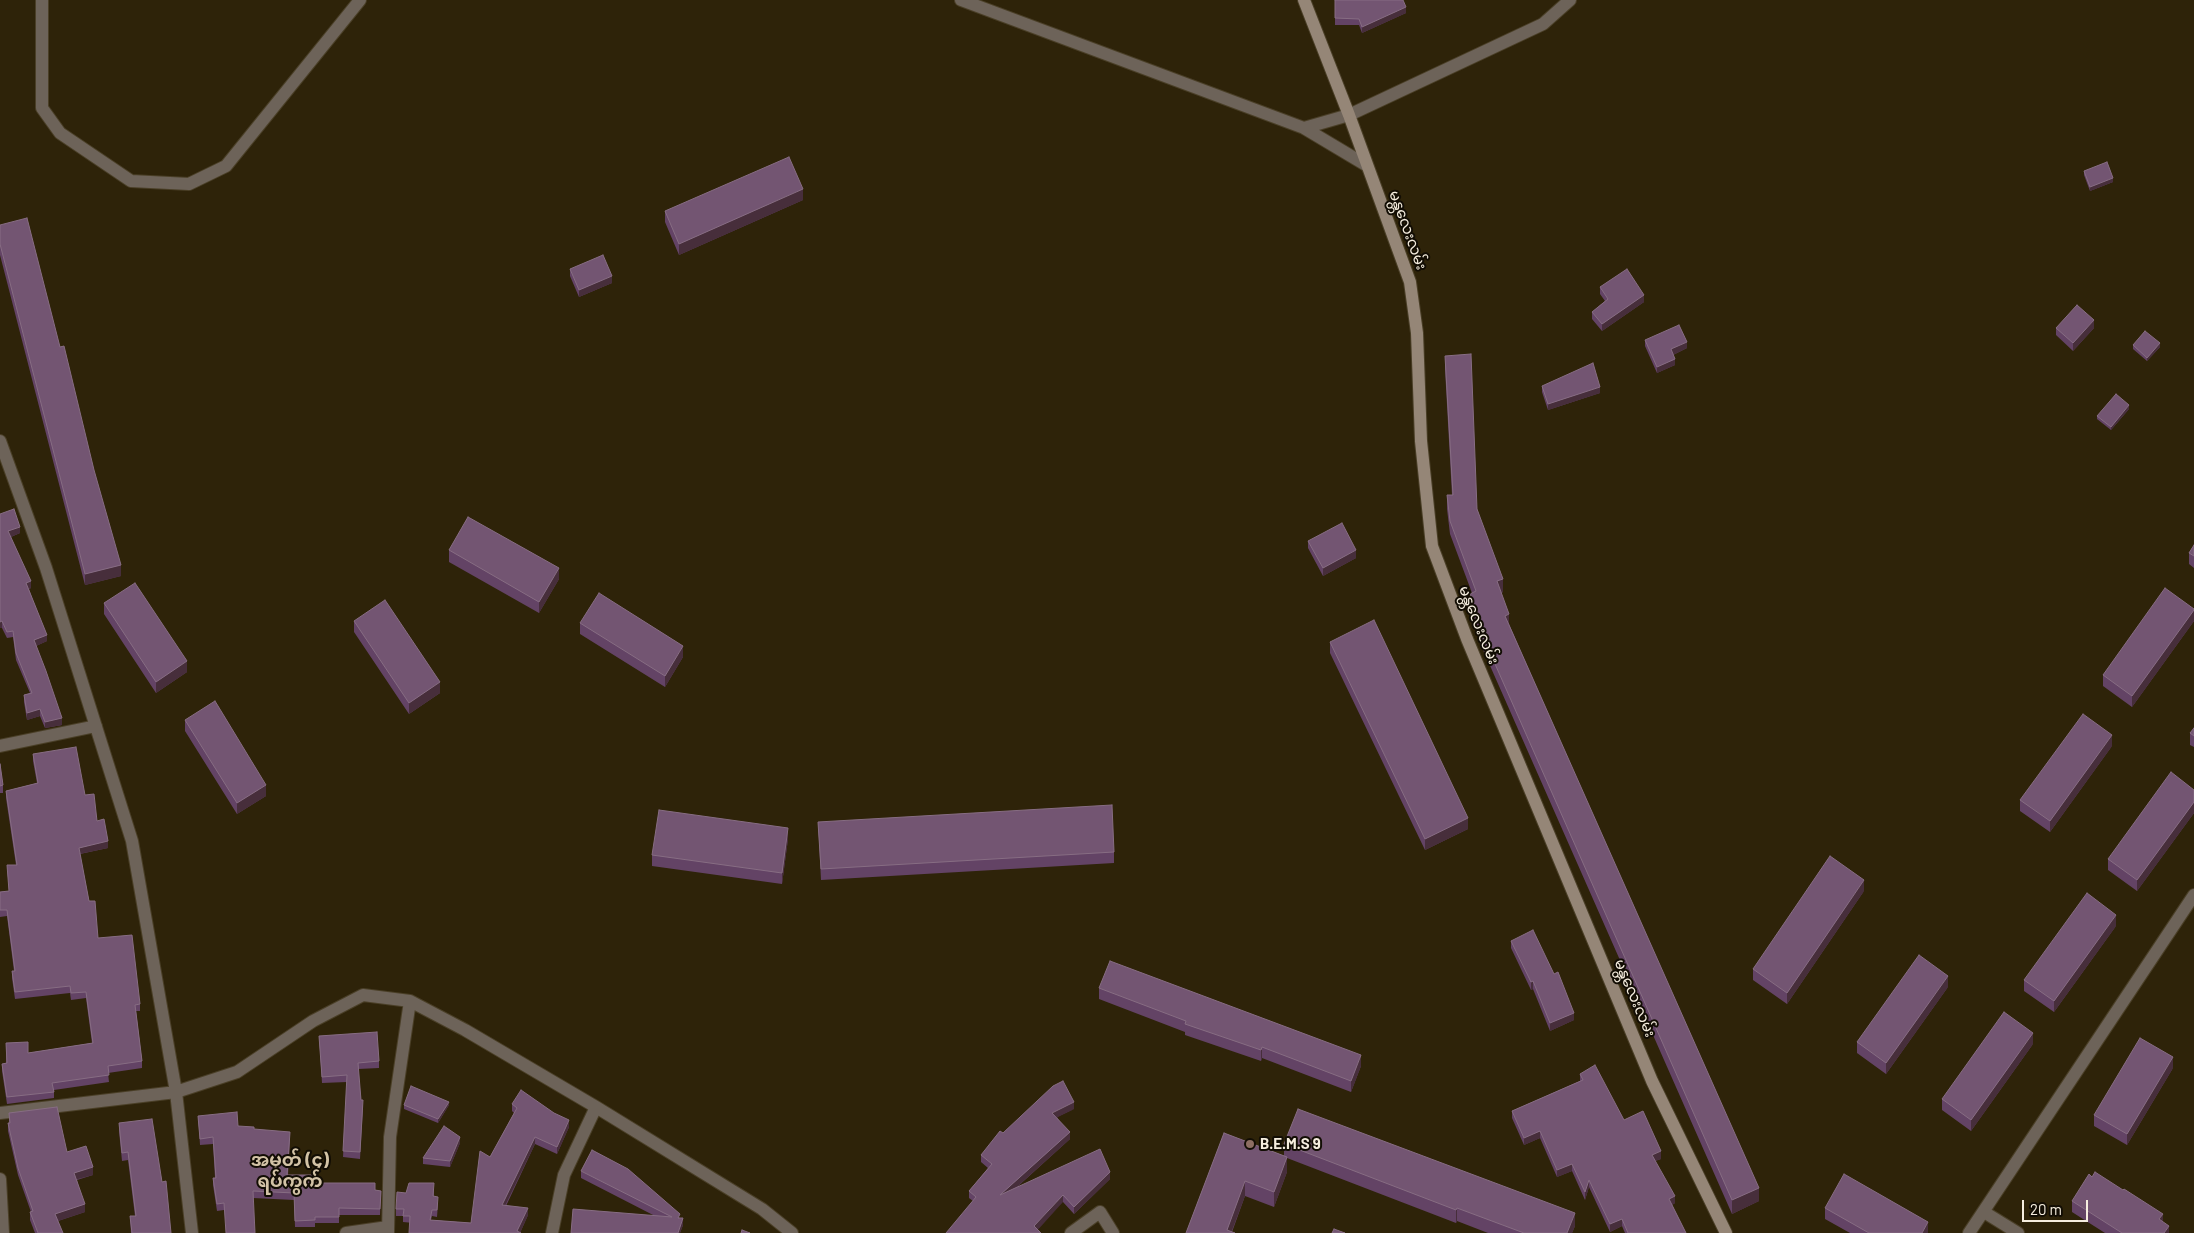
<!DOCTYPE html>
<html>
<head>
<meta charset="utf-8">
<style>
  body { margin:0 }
  #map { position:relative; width:2194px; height:1233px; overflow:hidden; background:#2e2309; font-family:Barlow,sans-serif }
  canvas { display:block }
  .scale { position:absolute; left:2022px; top:1200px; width:66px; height:22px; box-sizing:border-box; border:2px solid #f6eedf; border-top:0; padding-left:6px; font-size:15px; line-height:18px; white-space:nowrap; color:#f6eedf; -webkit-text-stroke:4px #120d04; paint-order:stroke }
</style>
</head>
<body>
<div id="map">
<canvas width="2194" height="1233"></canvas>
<div class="scale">20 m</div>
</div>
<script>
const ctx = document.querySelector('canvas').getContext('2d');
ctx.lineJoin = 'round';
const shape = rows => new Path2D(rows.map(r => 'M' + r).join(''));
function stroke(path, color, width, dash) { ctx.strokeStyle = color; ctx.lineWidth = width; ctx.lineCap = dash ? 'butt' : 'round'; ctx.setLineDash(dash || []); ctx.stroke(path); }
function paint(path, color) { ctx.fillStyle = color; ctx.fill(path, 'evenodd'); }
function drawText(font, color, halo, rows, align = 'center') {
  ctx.font = font + ' Barlow,"Noto Sans Myanmar",sans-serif'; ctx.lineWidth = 4; ctx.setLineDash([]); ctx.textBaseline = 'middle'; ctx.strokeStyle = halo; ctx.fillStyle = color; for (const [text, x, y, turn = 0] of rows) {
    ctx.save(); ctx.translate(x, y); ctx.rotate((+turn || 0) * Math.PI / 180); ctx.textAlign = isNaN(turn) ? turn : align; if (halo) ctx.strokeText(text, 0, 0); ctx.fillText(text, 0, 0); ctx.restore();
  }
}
const street = shape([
  [42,0,42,108,60,133,131,181,189,184,226,166,360,0],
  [961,0,1304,128,1366,165],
  [1304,128,1349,115,1543,24,1570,0],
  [0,441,46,568,132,841,176,1092,192,1233],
  [0,746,96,726],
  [0,1113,176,1092,237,1072,313,1021,363,995,410,1001,465,1030,596,1107,762,1209,792,1233],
  [0,1179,3,1233],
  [1984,1212,2018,1233],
  [346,1233,388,1227],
  [388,1233,390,1137,410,1001],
  [552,1233,564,1175,596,1107],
  [1071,1233,1100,1212,1113,1233],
  [1969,1233,2194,895]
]);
const secondary = shape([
  [1304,0,1349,115,1410,282,1417,333,1421,441,1432,546,1467,639,1652,1081,1726,1233]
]);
stroke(street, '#4a3f27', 14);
stroke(secondary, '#4a3f27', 14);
stroke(street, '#6d6359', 12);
stroke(secondary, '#958677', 12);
paint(shape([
  [1335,0,1406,13,1362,33,1359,25,1335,25],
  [2084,171,2113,182,2090,191,2084,175],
  [803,200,679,255,665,222,665,211],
  [0,225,60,347,121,576,85,585,0,255],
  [570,269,612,283,579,297,570,276],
  [1600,287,1644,302,1602,331,1592,319,1592,312,1605,301,1600,294],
  [2056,328,2094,328,2073,351,2056,335],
  [1645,340,1687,348,1673,355,1675,365,1657,373,1645,346],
  [2133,345,2160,347,2147,361,2133,349],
  [1445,356,1477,509,1503,592,1501,593,1509,624,1759,1201,1732,1214,1480,643,1480,633,1470,607,1470,594,1472,593,1450,534,1447,509,1447,495,1452,495,1445,369],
  [1542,386,1600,393,1548,410,1542,392],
  [2129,409,2111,430,2097,419,2097,416],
  [0,514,20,533,11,537,31,588,29,589,47,641,36,646,62,725,45,728,40,716,27,720,24,702,24,695,30,693,16,660,13,637,7,638,2,628],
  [1308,541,1356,558,1323,576,1308,548],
  [2194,545,2194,568,2189,564,2189,553],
  [449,550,559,579,539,613,449,562],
  [104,603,187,672,156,693,104,614],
  [2194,609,2194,621,2132,707,2103,686,2103,675],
  [354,621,440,693,409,714,354,632],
  [580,623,683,657,665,687,580,634],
  [1330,642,1468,829,1425,850,1330,653],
  [185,720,266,796,237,814,185,731],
  [2194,728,2194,747,2190,745,2190,733],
  [2112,746,2050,832,2020,811,2020,800],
  [33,754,85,795,97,821,108,848,80,854,89,901,98,938,140,1004,140,1011,136,1011,142,1061,142,1068,108,1073,109,1082,54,1090,54,1098,7,1104,2,1071,2,1064,6,1063,6,1043,28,1053,92,1043,86,998,71,1000,70,993,15,999,12,978,12,971,14,971,7,916,0,917,0,892,9,891,7,865,16,865,6,798,6,791,37,783,33,761],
  [0,764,3,785,3,793,0,793],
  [2194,790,2194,813,2137,891,2108,870,2108,859],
  [818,822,1114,852,1114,863,821,880],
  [788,839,782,884,652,866,652,855],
  [1864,891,1787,1004,1753,980,1753,969],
  [2116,926,2054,1012,2024,991,2024,980],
  [1511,941,1574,1020,1550,1031,1533,989,1531,990,1511,948],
  [1948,987,1886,1074,1857,1053,1857,1042],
  [1099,988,1361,1066,1351,1092,1262,1058,1261,1061,1185,1035,1185,1032,1099,999],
  [319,1036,379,1061,379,1068,358,1069,361,1100,363,1107,360,1159,343,1157,347,1082,322,1083],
  [2033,1044,1971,1131,1942,1110,1942,1099],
  [2173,1068,2127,1145,2094,1126,2094,1115],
  [1580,1074,1661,1159,1655,1161,1675,1203,1672,1205,1686,1233,1625,1233,1622,1226,1610,1232,1589,1187,1585,1200,1572,1171,1557,1177,1540,1138,1524,1145,1512,1118,1512,1111,1580,1081],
  [512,1104,569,1127,557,1154,535,1144,506,1206,528,1215,520,1233,403,1222,403,1216,396,1216,396,1209,406,1193,434,1190,434,1196,438,1204,437,1217,432,1216,431,1220,471,1223,490,1157,514,1113,512,1111],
  [404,1105,449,1105,438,1123,404,1109],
  [1074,1109,1057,1117,1070,1139,1016,1188,1110,1179,1074,1214,1063,1202,973,1201,969,1198,969,1191,988,1168,981,1162,981,1155,1003,1133],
  [9,1113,67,1152,93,1175,77,1180,85,1212,58,1221,62,1233,35,1233,30,1220,30,1212,31,1212,18,1175,8,1131,8,1123,9,1123],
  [198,1116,290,1139,288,1175,314,1183,381,1191,380,1215,339,1215,339,1223,315,1223,315,1227,295,1227,294,1200,253,1198,224,1210,217,1211,213,1185,213,1178,215,1178,213,1144,200,1145],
  [119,1123,162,1182,171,1233,131,1233,130,1216,135,1216,128,1160,122,1161,119,1131],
  [1224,1133,1284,1156,1284,1144,1575,1226,1572,1233,1488,1233,1457,1221,1456,1223,1287,1158,1287,1172,1274,1207,1245,1196,1232,1232,1186,1233],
  [460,1143,450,1167,423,1164,423,1158],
  [581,1171,680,1218,683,1225,680,1233,571,1233,655,1216,581,1178],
  [2072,1201,2169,1233,2105,1233,2072,1212],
  [1825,1208,1928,1233,1850,1233,1825,1219]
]), '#634365');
paint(shape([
  [1406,7,1406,13,1362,33,1362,27],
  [2113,178,2113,182,2090,191,2090,187],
  [803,189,803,200,679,255,679,244],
  [612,276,612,283,579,297,579,290],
  [1644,295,1644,302,1602,331,1602,324],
  [2094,320,2094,328,2073,351,2073,343],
  [1687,342,1687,348,1671,356,1671,349],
  [2160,343,2160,347,2147,361,2147,358],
  [1675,359,1675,365,1657,373,1657,367],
  [1600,387,1600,393,1548,410,1548,404],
  [2129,405,2129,409,2111,430,2111,427],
  [20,527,20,533,8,538,8,531],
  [1356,550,1356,558,1323,576,1323,568],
  [121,565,121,576,85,585,85,574],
  [559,568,559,579,539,613,539,602],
  [1503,579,1503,592,1497,594,1497,581],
  [31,581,31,588,26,590,26,583],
  [2194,610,2194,621,2132,707,2132,696],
  [1509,614,1509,627,1505,616],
  [2,621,2,628,0,628,0,622],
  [47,635,47,641,34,647,34,640],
  [683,646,683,657,665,687,665,676],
  [187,661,187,672,156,693,156,682],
  [440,682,440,693,409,714,409,703],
  [40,709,40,716,27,720,27,713],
  [62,718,62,725,45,728,45,722],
  [2112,735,2112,746,2050,832,2050,821],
  [266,785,266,796,237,814,237,803],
  [2194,802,2194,813,2137,891,2137,880],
  [1468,818,1468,829,1425,850,1425,839],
  [788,828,788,839,782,884,782,873],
  [108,841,108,848,79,854,79,848],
  [1864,880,1864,891,1787,1004,1787,993],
  [2116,915,2116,926,2054,1012,2054,1001],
  [1948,976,1948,987,1886,1074,1886,1063],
  [1533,981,1533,989,1531,990,1531,982],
  [1574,1013,1574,1020,1550,1031,1550,1023],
  [2033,1033,2033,1044,1971,1131,1971,1120],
  [1262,1047,1262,1058,1261,1061,1261,1050],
  [1361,1055,1361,1066,1351,1092,1351,1081],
  [2173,1057,2173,1068,2127,1145,2127,1134],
  [449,1102,449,1105,438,1123,438,1119],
  [1074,1102,1074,1109,1052,1120,1052,1113],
  [569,1120,569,1127,557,1154,557,1147],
  [1540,1131,1540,1138,1524,1145,1524,1138],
  [1070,1132,1070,1139,1000,1202,1000,1195],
  [460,1137,460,1143,450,1167,450,1161],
  [535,1137,535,1144,502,1212,502,1205],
  [1661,1151,1661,1159,1652,1162,1652,1155],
  [1287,1157,1287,1172,1274,1207,1274,1192],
  [1572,1164,1572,1171,1557,1177,1557,1170],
  [93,1167,93,1175,74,1180,74,1173],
  [1110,1172,1110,1179,1074,1214,1074,1207],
  [1589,1180,1589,1187,1585,1200,1585,1192],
  [1245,1181,1245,1196,1231,1233,1227,1230],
  [1759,1188,1759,1201,1732,1214,1732,1200],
  [1063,1195,1063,1202,1035,1233,1034,1226],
  [1675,1196,1675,1203,1669,1207,1669,1199],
  [85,1204,85,1212,55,1222,55,1214],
  [528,1208,528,1215,520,1233,517,1231],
  [1457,1208,1457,1221,1456,1223,1456,1210],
  [1575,1213,1575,1226,1572,1233,1567,1233],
  [2163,1214,2163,1225,2159,1219],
  [683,1218,683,1225,680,1233,678,1233],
  [1622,1219,1622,1226,1610,1232,1610,1224],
  [1928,1222,1928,1233,1922,1233],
  [2169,1226,2169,1233,2164,1233]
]), '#472e3b');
const building = shape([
  [1335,0,1403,0,1406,7,1362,27,1359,19,1335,18,1335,0],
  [789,157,803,189,679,244,665,211,789,157],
  [2107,162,2113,178,2090,187,2084,171,2107,162],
  [27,218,60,347,64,346,94,470,121,565,85,574,0,244,0,225,27,218],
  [603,255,612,276,579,290,570,269,603,255],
  [1627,269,1644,295,1602,324,1592,312,1608,299,1600,287,1627,269],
  [2077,305,2094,320,2073,343,2056,328,2077,305],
  [1679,325,1687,342,1671,349,1675,359,1657,367,1645,340,1679,325],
  [2145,331,2160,343,2147,358,2133,345,2145,331],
  [1471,354,1477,509,1503,579,1497,581,1509,614,1505,616,1759,1188,1732,1200,1480,630,1483,629,1470,594,1476,591,1450,521,1447,495,1453,495,1445,356,1471,354],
  [1593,363,1600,387,1548,404,1542,386,1593,363],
  [2116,394,2129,405,2111,427,2097,416,2116,394],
  [14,509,20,527,8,531,31,581,26,583,47,635,34,640,46,671,62,718,45,722,40,709,27,713,24,695,32,693,16,653,13,631,7,632,2,621,0,622,0,514,14,509],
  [468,517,559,568,539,602,449,550,468,517],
  [1342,523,1356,550,1323,568,1308,541,1342,523],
  [2194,545,2194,556,2189,553,2194,545],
  [135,583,187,661,156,682,104,603,135,583],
  [2165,588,2194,609,2194,610,2132,696,2103,675,2165,588],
  [599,593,683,646,665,676,580,623,599,593],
  [385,600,440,682,409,703,354,621,385,600],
  [1374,620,1468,818,1425,839,1330,642,1374,620],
  [215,701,266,785,237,803,185,720,215,701],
  [2083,714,2112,735,2050,821,2020,800,2083,714],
  [2194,728,2194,736,2190,733,2194,728],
  [76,747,85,795,94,794,97,821,104,819,108,841,79,848,89,901,95,901,98,938,132,935,140,1004,135,1005,142,1061,108,1066,109,1075,52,1083,54,1092,7,1097,2,1064,7,1063,6,1043,28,1042,28,1053,93,1043,86,992,71,993,70,986,15,992,12,971,15,971,7,910,0,910,0,892,9,891,7,865,17,865,6,791,38,783,33,754,76,747],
  [0,764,3,785,0,786,0,764],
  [2171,772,2194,790,2194,802,2137,880,2108,859,2171,772],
  [1112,805,1114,852,821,869,818,822,1112,805],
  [659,810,788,828,782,873,652,855,659,810],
  [1830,856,1864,880,1787,993,1753,969,1830,856],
  [2087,893,2116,915,2054,1001,2024,980,2087,893],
  [1533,930,1554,974,1558,972,1574,1013,1550,1023,1533,981,1531,982,1511,941,1533,930],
  [1919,955,1948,976,1886,1063,1857,1042,1919,955],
  [1110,961,1361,1055,1351,1081,1262,1047,1261,1050,1185,1024,1186,1021,1099,988,1110,961],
  [2004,1012,2033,1033,1971,1120,1942,1099,2004,1012],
  [377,1032,379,1061,358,1063,361,1100,363,1100,360,1152,343,1151,347,1075,322,1077,319,1036,377,1032],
  [2140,1038,2173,1057,2127,1134,2094,1115,2140,1038],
  [1595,1065,1624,1120,1643,1111,1661,1151,1652,1155,1675,1196,1669,1199,1686,1233,1628,1233,1622,1219,1610,1224,1589,1180,1585,1192,1572,1164,1557,1170,1540,1131,1524,1138,1512,1111,1583,1080,1580,1074,1595,1065],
  [1063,1081,1074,1102,1052,1113,1070,1132,1000,1195,1100,1149,1110,1172,1074,1207,1063,1195,1034,1226,1041,1233,946,1233,976,1197,969,1191,992,1164,981,1155,1000,1131,1003,1133,1053,1086,1063,1081],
  [411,1086,449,1102,438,1119,404,1105,411,1086],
  [521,1090,554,1113,569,1120,557,1147,535,1137,502,1205,528,1208,517,1231,521,1233,409,1233,410,1216,403,1216,404,1209,396,1209,397,1192,406,1193,409,1183,434,1183,433,1196,438,1197,437,1210,432,1210,430,1220,471,1223,480,1151,490,1157,517,1108,512,1104,521,1090],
  [57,1107,67,1152,86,1146,93,1167,74,1173,85,1204,55,1214,63,1233,38,1233,30,1212,33,1211,18,1168,8,1123,10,1123,9,1113,57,1107],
  [1298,1109,1575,1213,1567,1233,1524,1233,1457,1208,1456,1210,1284,1144,1298,1109],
  [237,1112,238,1126,254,1127,254,1129,290,1132,287,1175,314,1175,314,1183,375,1183,375,1190,381,1191,380,1209,339,1208,339,1217,315,1217,315,1220,295,1221,294,1193,253,1191,255,1233,226,1233,224,1203,217,1204,213,1178,216,1178,213,1137,200,1139,198,1116,237,1112],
  [152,1119,162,1182,166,1181,171,1233,132,1233,130,1216,136,1216,128,1152,122,1153,119,1123,152,1119],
  [444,1126,460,1137,450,1161,423,1158,444,1126],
  [1224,1133,1287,1157,1274,1192,1245,1181,1227,1230,1235,1233,1186,1233,1224,1133],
  [592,1150,628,1169,680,1214,678,1218,683,1218,678,1233,571,1233,573,1209,672,1217,581,1171,592,1150],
  [2095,1172,2123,1190,2124,1189,2163,1214,2159,1219,2169,1226,2164,1233,2122,1233,2072,1201,2089,1174,2092,1177,2095,1172],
  [1844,1174,1928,1222,1922,1233,1869,1233,1825,1208,1844,1174],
  [1334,1229,1345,1233,1332,1233,1334,1229],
  [742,1230,750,1233,741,1233,742,1230]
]);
paint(building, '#735572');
stroke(building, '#876d83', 1);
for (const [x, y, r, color] of [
  [1250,1144,5,"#8d6e63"]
]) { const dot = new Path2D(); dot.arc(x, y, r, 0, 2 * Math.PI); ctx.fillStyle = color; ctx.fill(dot); stroke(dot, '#120d04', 2); }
drawText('15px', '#f6eedf', '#120d04', [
  ["မန္တလေးလမ်း",1408,230,70],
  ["မန္တလေးလမ်း",1479,625,68],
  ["မန္တလေးလမ်း",1635,998,67]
]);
drawText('bold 15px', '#f6eedf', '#120d04', [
  ["B.E.M.S 9",1260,1144]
], 'left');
drawText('bold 18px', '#d3c3a6', '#120d04', [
  ["အမှတ် (၄)",290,1160],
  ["ရပ်ကွက်",290,1181]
]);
</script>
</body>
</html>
